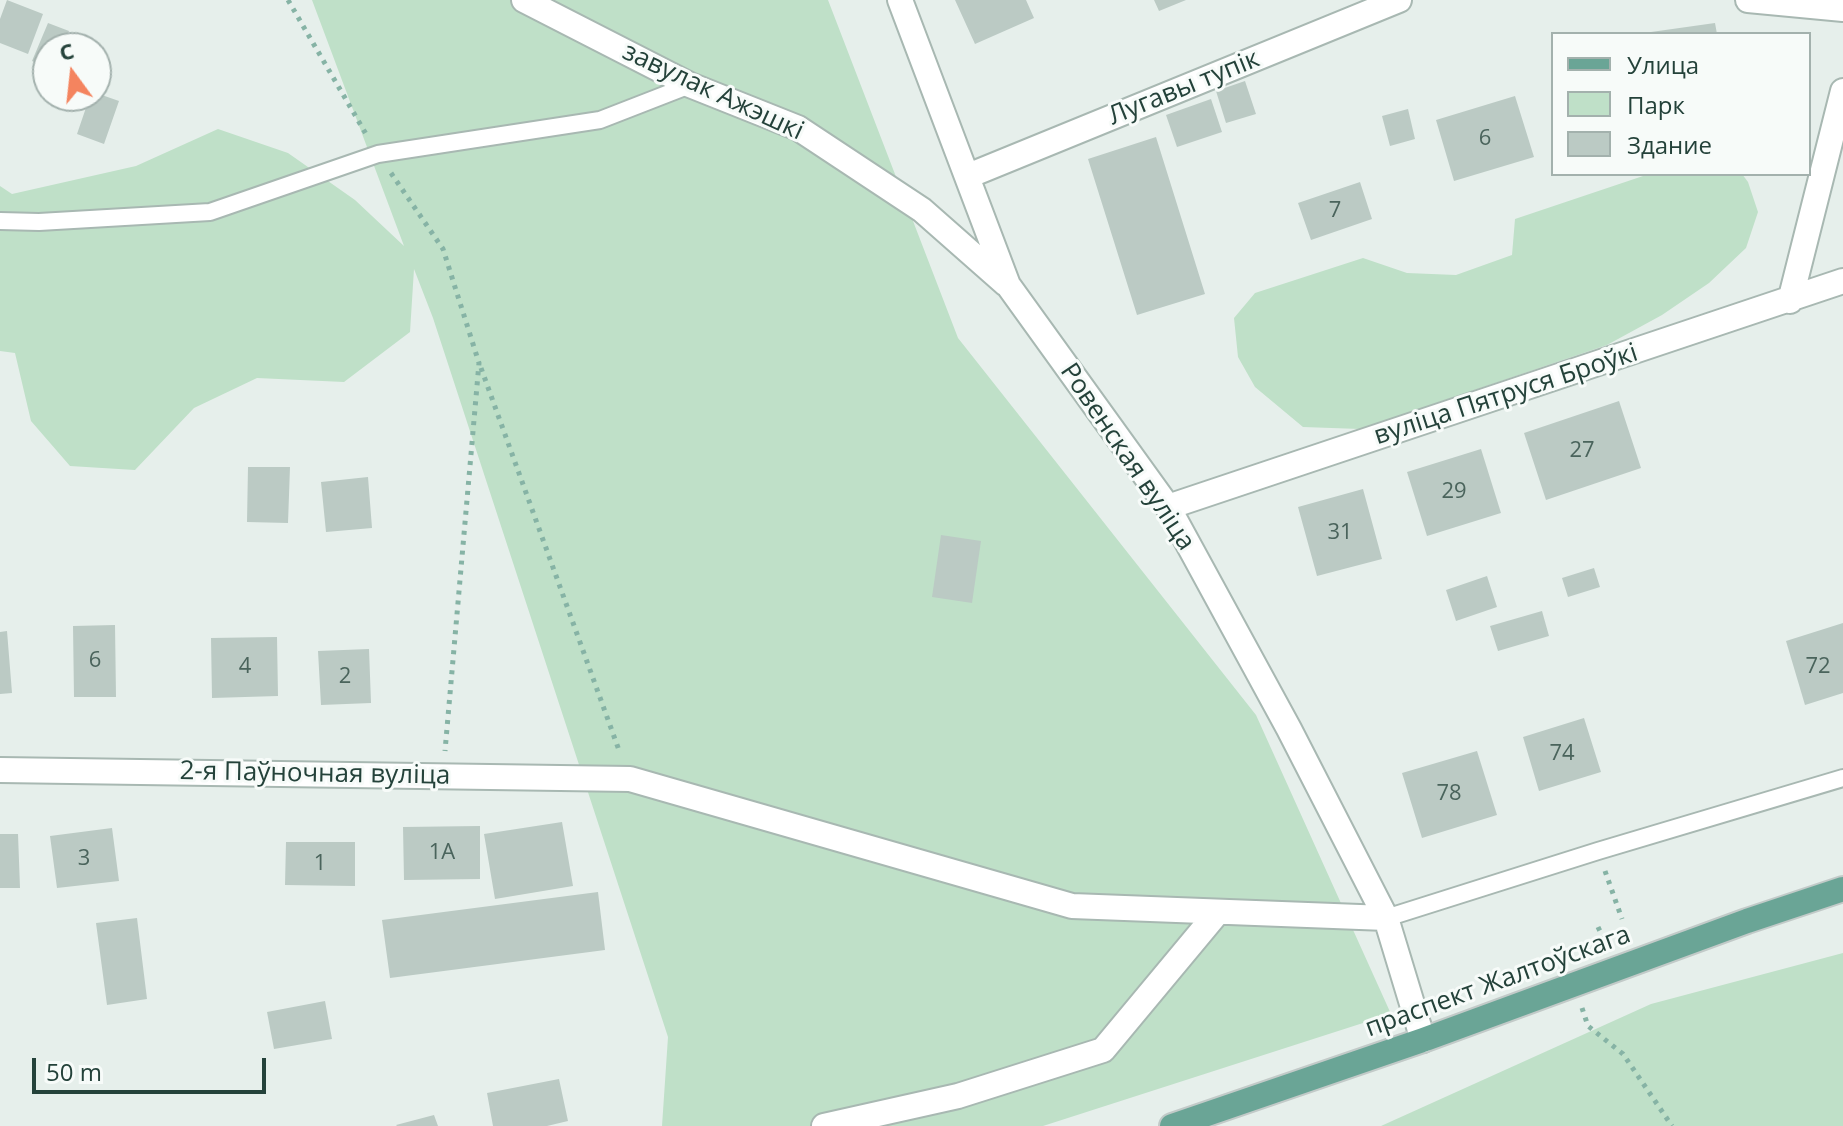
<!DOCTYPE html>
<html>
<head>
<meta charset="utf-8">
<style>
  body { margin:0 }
  #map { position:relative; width:1843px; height:1126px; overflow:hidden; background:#e6efeb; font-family:"Open Sans",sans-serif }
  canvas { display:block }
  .legend { position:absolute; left:1551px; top:32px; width:260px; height:144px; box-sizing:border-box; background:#f7fbf9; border:2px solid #a3b1ad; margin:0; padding:10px 14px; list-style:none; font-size:24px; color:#24423a }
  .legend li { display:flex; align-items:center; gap:16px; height:40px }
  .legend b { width:40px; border:2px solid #a3b1ad }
  .north { position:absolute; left:32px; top:32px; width:80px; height:80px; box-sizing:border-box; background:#f7fbf9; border:2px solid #a3b1ad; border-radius:50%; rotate:345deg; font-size:22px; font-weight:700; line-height:32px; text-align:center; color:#24423a }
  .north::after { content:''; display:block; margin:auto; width:28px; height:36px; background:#f4845f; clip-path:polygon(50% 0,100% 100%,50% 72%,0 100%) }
  .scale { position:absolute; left:32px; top:1058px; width:234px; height:36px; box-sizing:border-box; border:4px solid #24423a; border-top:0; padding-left:10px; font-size:24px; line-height:28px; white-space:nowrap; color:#24423a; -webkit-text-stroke:6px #f7fbf9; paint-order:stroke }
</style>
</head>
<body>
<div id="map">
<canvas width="1843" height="1126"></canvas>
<ul class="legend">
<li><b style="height:10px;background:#6aa596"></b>Улица</li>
<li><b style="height:22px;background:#bfe0c8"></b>Парк</li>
<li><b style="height:22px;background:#bbcac4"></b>Здание</li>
</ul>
<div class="north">С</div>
<div class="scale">50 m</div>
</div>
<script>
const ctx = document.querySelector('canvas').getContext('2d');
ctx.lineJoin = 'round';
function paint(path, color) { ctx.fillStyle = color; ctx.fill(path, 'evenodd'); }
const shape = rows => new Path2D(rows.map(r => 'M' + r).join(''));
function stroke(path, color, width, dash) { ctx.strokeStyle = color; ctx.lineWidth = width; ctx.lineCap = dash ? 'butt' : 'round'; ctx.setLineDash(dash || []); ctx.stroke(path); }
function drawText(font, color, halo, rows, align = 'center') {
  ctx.font = font + ' "Open Sans",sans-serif'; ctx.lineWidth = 6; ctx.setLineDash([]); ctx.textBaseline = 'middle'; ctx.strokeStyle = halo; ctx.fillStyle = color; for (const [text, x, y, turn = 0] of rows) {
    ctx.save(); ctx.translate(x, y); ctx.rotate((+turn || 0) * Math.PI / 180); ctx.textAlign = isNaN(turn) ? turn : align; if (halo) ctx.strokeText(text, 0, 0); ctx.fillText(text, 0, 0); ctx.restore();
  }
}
paint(shape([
  [312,0,828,0,958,338,1256,715,1391,1014,1043,1126,662,1126,668,1037,433,318,414,269,410,332,344,382,257,378,194,408,135,470,70,466,31,421,15,353,0,351,0,186,12,194,136,166,218,129,288,153,355,200,404,246],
  [1649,174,1742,174,1748,182,1758,212,1746,248,1709,283,1662,315,1607,345,1360,429,1303,427,1255,387,1238,357,1234,318,1255,293,1363,258,1407,273,1456,275,1512,255,1515,219],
  [1843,953,1843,1126,1381,1126,1651,1004]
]), '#bfe0c8');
paint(shape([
  [7,0,43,14,28,54,0,43,0,19],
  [955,0,1026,0,1034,18,975,44],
  [1154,0,1186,0,1159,11],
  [48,23,69,31,62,48,48,48,48,67,32,61],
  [1715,23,1717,34,1651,34,1651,32],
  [1245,81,1256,114,1226,123,1216,91],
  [96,93,119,101,104,144,77,134,90,96,96,96],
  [1515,96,1534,157,1454,181,1436,120],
  [1211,99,1222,132,1177,147,1166,115],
  [1408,109,1415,139,1390,146,1382,116],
  [1156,137,1205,294,1137,315,1088,159],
  [1360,182,1372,219,1311,240,1298,203],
  [1619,401,1641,468,1546,500,1524,433],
  [1481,449,1501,513,1427,536,1407,472],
  [248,467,290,467,288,523,247,522],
  [368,477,372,528,326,532,321,482],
  [1363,489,1382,559,1317,576,1298,507],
  [941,535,981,541,972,603,932,597],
  [1594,568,1600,587,1568,597,1562,578],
  [1487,576,1497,607,1456,621,1446,590],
  [1542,611,1549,636,1498,651,1490,626],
  [1843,623,1843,693,1805,705,1786,641],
  [115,625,116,697,74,697,73,626],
  [7,631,12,693,0,694,0,632],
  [277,637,278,696,212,698,211,638],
  [369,649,371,703,321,705,318,651],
  [1584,718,1601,772,1539,791,1523,737],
  [1477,751,1497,815,1422,838,1402,773],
  [562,822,573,886,495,899,484,834],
  [480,826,480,879,404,880,403,827],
  [112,828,119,881,57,888,50,836],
  [0,834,18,834,20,888,0,888],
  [286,842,355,842,355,886,285,885],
  [598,892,605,950,390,978,382,920],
  [137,918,147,999,107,1005,96,923],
  [325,1001,332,1039,274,1049,267,1012],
  [559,1079,568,1121,547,1126,493,1126,487,1093],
  [434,1115,438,1126,397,1126,396,1125]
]), '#bbcac4');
const lane = shape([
  [0,221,39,222,210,212,378,154,600,120,690,85],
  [1386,918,1598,851,1843,778]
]);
const street = shape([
  [524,0,690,85,798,128,922,210,1006,284],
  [900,0,1008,285,1168,507,1289,729,1386,918,1423,1040],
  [1748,0,1843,9],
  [968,176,1399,0],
  [1790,301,1843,91],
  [1168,507,1843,281],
  [0,770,630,779,1072,906,1386,918],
  [824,1126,958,1096,1103,1050,1217,913]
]);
const primary = shape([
  [1172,1126,1423,1040,1747,921,1843,889]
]);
stroke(lane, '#a8b8b2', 20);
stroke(street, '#a8b8b2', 28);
stroke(primary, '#c2cac8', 28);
stroke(shape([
  [288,0,366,134],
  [391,173,443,249,479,363,445,751],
  [481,368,620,753],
  [1605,871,1622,919],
  [1598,927,1606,944],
  [1582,1008,1588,1026,1623,1054,1672,1126]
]), '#86b3a5', 5, [4, 6]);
stroke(lane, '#fff', 16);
stroke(street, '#fff', 24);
stroke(primary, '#6aa596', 24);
drawText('22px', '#4a645c', null, [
  ["6",1485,139],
  ["7",1335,211],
  ["27",1582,451],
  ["29",1454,492],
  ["31",1340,533],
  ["6",95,661],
  ["4",245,667],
  ["72",1818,667],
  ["2",345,677],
  ["74",1562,754],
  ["78",1449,794],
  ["1А",442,853],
  ["3",84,859],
  ["1",320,864]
]);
drawText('26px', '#24423a', '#f7fbf9', [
  ["Лугавы тупік",1184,88,-22],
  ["завулак Ажэшкі",713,92,25],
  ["вуліца Пятруся Броўкі",1506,395,-18],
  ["Ровенская вуліца",1127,457,56],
  ["2-я Паўночная вуліца",315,774,1],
  ["праспект Жалтоўскага",1498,982,-20]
]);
</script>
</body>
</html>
